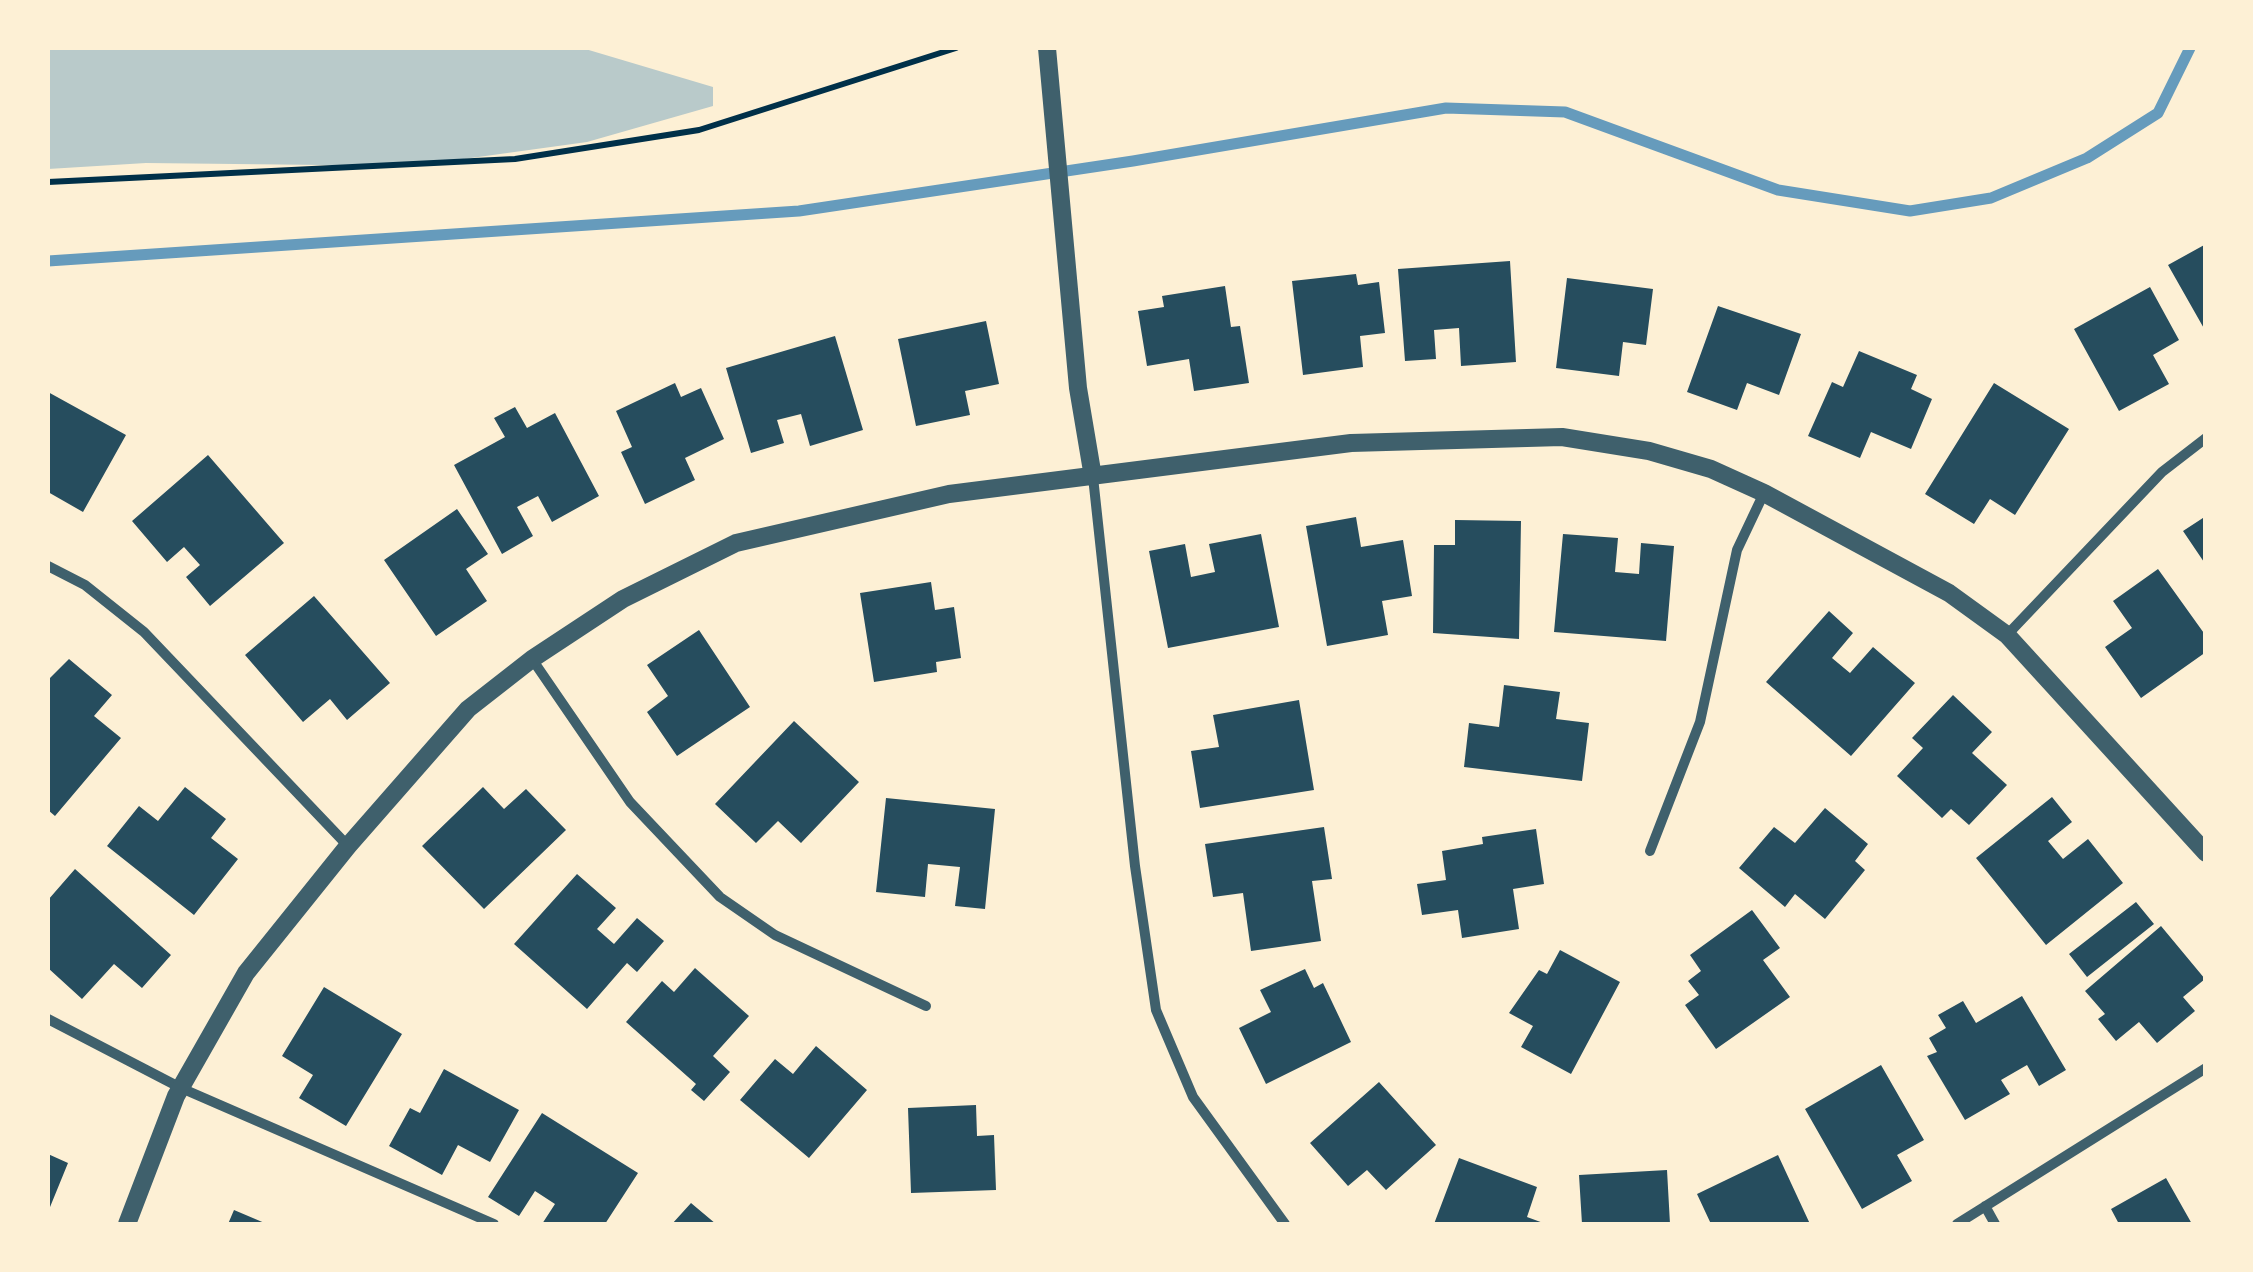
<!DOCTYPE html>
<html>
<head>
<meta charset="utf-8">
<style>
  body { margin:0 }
  #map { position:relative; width:2253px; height:1272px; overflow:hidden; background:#fdf0d5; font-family:Barlow,sans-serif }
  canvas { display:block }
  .frame { position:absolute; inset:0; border:50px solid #fdf0d5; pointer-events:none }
</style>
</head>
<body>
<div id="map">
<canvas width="2253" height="1272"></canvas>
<div class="frame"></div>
</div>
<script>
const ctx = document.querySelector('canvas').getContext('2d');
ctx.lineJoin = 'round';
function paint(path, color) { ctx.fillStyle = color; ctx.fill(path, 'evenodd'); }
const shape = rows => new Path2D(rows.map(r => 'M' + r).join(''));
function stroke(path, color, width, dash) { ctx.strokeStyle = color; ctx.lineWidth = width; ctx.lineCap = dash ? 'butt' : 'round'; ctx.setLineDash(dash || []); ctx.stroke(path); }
paint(shape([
  [48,48,582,48,713,87,713,106,587,142,413,166,146,163,48,169]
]), '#b9caca');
stroke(shape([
  [48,261,799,211,1133,161,1446,108,1565,112,1778,190,1910,211,1991,198,2087,158,2158,113,2190,48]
]), '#669bbc', 11);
paint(shape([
  [2206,244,2206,332,2168,265],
  [1510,261,1516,362,1461,366,1459,328,1434,330,1436,359,1405,361,1398,269],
  [1356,274,1358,285,1379,282,1385,333,1360,336,1363,367,1303,375,1292,281],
  [1567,278,1653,289,1646,345,1623,342,1619,376,1556,368],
  [1225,286,1231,327,1240,326,1249,383,1194,391,1189,359,1147,366,1138,311,1164,307,1162,296],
  [2150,287,2179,340,2153,355,2169,384,2119,411,2074,329],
  [1718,306,1801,334,1779,395,1747,383,1737,410,1687,392],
  [986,321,999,384,965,391,970,415,916,426,898,339],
  [835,336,863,430,810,446,801,414,777,420,784,443,751,453,726,368],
  [1859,351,1917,375,1911,389,1932,399,1911,449,1871,432,1860,458,1808,436,1832,382,1843,387],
  [675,383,681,397,701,388,724,439,685,458,695,480,645,504,621,452,632,447,616,411],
  [1994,383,2069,429,2015,515,1990,499,1974,524,1925,494],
  [48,392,126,435,83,512,48,492],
  [515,407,527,428,555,413,599,496,552,522,538,496,517,507,533,536,502,554,454,465,505,437,494,418],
  [208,455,284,543,210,606,186,577,200,565,184,547,167,562,132,521],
  [457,509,488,554,466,569,487,601,436,636,384,560],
  [2206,516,2206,565,2183,531],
  [1356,517,1361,547,1403,540,1412,596,1382,601,1388,635,1327,646,1306,526],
  [1455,520,1521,521,1519,639,1433,633,1434,545,1455,545],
  [1261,534,1279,627,1168,648,1149,551,1185,544,1191,577,1215,572,1209,544],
  [1563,534,1618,538,1615,572,1639,574,1641,543,1674,546,1666,641,1554,632],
  [2158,569,2206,636,2206,652,2141,698,2105,647,2132,628,2113,601],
  [931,582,935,610,954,607,961,658,936,662,937,672,874,682,860,593],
  [314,596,390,683,347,720,330,699,303,722,245,655],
  [1829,611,1853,633,1832,658,1850,673,1873,647,1915,683,1851,756,1766,682],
  [699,630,750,707,677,756,647,712,668,696,647,665],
  [69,659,112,695,94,716,121,738,55,816,48,810,48,680],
  [1504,685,1560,692,1556,719,1589,723,1582,781,1464,767,1469,723,1499,727],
  [1953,695,1992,732,1972,753,2007,785,1969,825,1951,809,1942,818,1897,776,1923,748,1912,738],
  [1299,700,1314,790,1200,808,1191,751,1219,747,1213,715],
  [794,721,859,782,801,843,778,821,756,843,715,804],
  [185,787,226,819,211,838,238,859,194,915,107,846,139,806,158,821],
  [483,787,504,809,526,789,566,830,484,909,422,846],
  [2052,797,2072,822,2048,841,2063,859,2088,839,2123,883,2046,945,1976,858],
  [886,798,995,809,985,909,955,906,960,867,928,864,925,897,876,892],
  [1825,808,1868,844,1855,861,1865,870,1825,919,1795,894,1785,907,1739,868,1774,827,1795,843],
  [1324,827,1332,879,1312,881,1321,941,1251,951,1243,893,1213,897,1205,844],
  [1536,829,1544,884,1513,889,1519,929,1462,938,1458,910,1422,915,1417,884,1446,880,1442,851,1483,844,1482,837],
  [75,869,171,955,142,988,114,964,82,999,48,968,48,900],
  [577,874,616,908,597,929,614,944,637,918,664,941,637,972,627,963,587,1009,514,944],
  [2136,902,2154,924,2087,977,2069,954],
  [1752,910,1780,948,1763,960,1790,997,1716,1049,1685,1005,1699,995,1688,981,1701,971,1690,955],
  [2161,926,2205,979,2183,997,2195,1011,2157,1043,2139,1022,2116,1041,2098,1019,2105,1014,2085,991],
  [1560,950,1620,982,1571,1074,1521,1047,1533,1026,1509,1013,1539,970,1547,974],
  [695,968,749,1016,713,1056,730,1072,704,1101,691,1090,696,1084,626,1022,662,981,674,992],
  [1305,969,1314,988,1323,983,1351,1042,1266,1084,1239,1028,1271,1012,1260,990],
  [324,987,402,1034,346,1126,299,1098,313,1075,282,1056],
  [2022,996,2066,1070,2039,1086,2027,1065,2001,1080,2010,1094,1965,1120,1927,1056,1937,1052,1929,1038,1946,1028,1938,1015,1963,1001,1976,1023],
  [816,1046,867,1090,809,1158,740,1100,775,1059,793,1074],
  [1881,1065,1924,1140,1897,1155,1912,1181,1862,1209,1805,1109],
  [444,1069,519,1110,490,1162,458,1145,442,1175,389,1146,410,1108,420,1113],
  [1379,1082,1436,1145,1386,1190,1367,1170,1348,1186,1310,1143],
  [976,1105,977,1136,994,1135,996,1190,911,1193,908,1108],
  [542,1113,638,1173,605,1224,542,1224,555,1204,535,1191,519,1216,488,1197],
  [48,1154,68,1163,48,1212],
  [1778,1155,1810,1224,1711,1224,1697,1194],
  [1459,1158,1537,1187,1527,1217,1546,1224,1434,1224],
  [1667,1170,1670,1224,1582,1224,1579,1175],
  [2166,1178,2192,1224,2119,1224,2111,1209],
  [691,1203,716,1224,672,1224],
  [234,1210,267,1224,228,1224]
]), '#264d5e');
stroke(shape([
  [48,182,515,159,699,130,956,48]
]), '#003049', 6);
stroke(shape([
  [1093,477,1135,866,1156,1010,1193,1097,1285,1224],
  [48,566,85,585,144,632,348,846],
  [2007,635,2162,472,2206,438],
  [532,659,630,802,720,897,775,935,926,1006],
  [1650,851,1700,722,1737,550,1764,493],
  [48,1019,181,1088,494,1224],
  [1985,1206,1995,1224],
  [1957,1224,2206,1068]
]), '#3f606c', 10);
stroke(shape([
  [1047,48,1078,388,1093,477],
  [127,1224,176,1096,246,973,348,846,468,709,532,659,623,599,736,543,949,494,1351,443,1562,437,1649,451,1711,469,1764,493,1949,593,2007,635,2206,853]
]), '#3f606c', 18);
</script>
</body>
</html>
